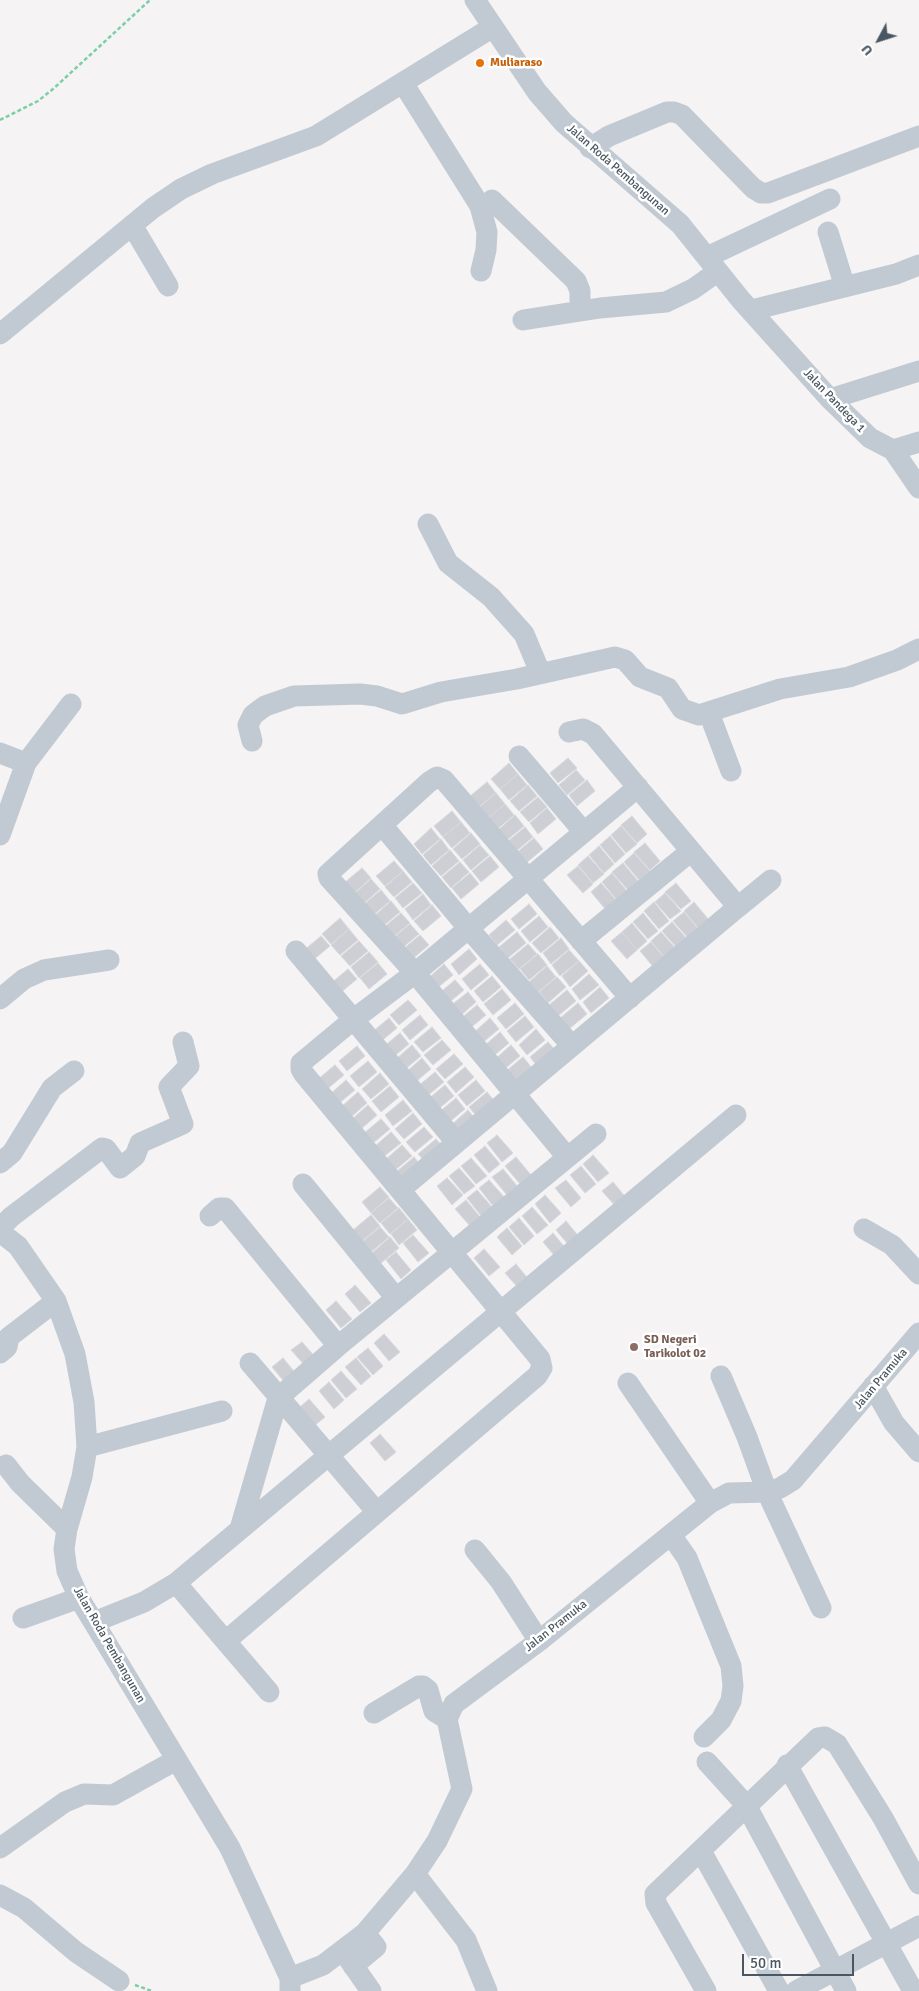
<!DOCTYPE html>
<html>
<head>
<meta charset="utf-8">
<style>
  body { margin:0 }
  #map { position:relative; width:919px; height:1991px; overflow:hidden; background:#f5f3f3; font-family:Signika,sans-serif }
  canvas { display:block }
  .north { position:absolute; left:854px; top:15px; width:50px; height:50px; -webkit-text-stroke:4px #fff; paint-order:stroke; rotate:230deg; font-size:14px; font-weight:700; line-height:20px; text-align:center; color:#4a5661 }
  .north::after { content:''; display:block; margin:auto; width:18px; height:22px; background:#4a5661; clip-path:polygon(50% 0,100% 100%,50% 72%,0 100%) }
  .scale { position:absolute; left:742px; top:1954px; width:112px; height:22px; box-sizing:border-box; border:2px solid #4a5661; border-top:0; padding-left:6px; font-size:15px; line-height:18px; white-space:nowrap; color:#4a5661; -webkit-text-stroke:4px #fff; paint-order:stroke }
</style>
</head>
<body>
<div id="map">
<canvas width="919" height="1991"></canvas>
<div class="north">U</div>
<div class="scale">50 m</div>
</div>
<script>
const ctx = document.querySelector('canvas').getContext('2d');
ctx.lineJoin = 'round';
function paint(path, color) { ctx.fillStyle = color; ctx.fill(path, 'evenodd'); }
const shape = rows => new Path2D(rows.map(r => 'M' + r).join(''));
function stroke(path, color, width, dash) { ctx.strokeStyle = color; ctx.lineWidth = width; ctx.lineCap = dash ? 'butt' : 'round'; ctx.setLineDash(dash || []); ctx.stroke(path); }
function drawText(font, color, halo, rows, align = 'center') {
  ctx.font = font + ' Signika,sans-serif'; ctx.lineWidth = 5; ctx.setLineDash([]); ctx.textBaseline = 'middle'; ctx.strokeStyle = halo; ctx.fillStyle = color; for (const [text, x, y, turn = 0] of rows) {
    ctx.save(); ctx.translate(x, y); ctx.rotate((+turn || 0) * Math.PI / 180); ctx.textAlign = isNaN(turn) ? turn : align; if (halo) ctx.strokeText(text, 0, 0); ctx.fillText(text, 0, 0); ctx.restore();
  }
}
const building = shape([
  [568,758,577,768,558,783,550,773,568,758],
  [509,763,518,774,500,789,491,779,509,763],
  [576,770,585,780,567,795,559,785,576,770],
  [518,774,527,785,509,800,500,789,518,774],
  [587,780,595,791,577,806,569,795,587,780],
  [487,782,496,793,477,808,469,797,487,782],
  [528,785,537,796,519,811,510,801,528,785],
  [496,793,505,804,487,819,478,808,496,793],
  [538,797,547,807,529,822,520,812,538,797],
  [505,804,514,815,496,830,487,819,505,804],
  [547,808,556,819,538,834,530,823,547,808],
  [452,811,461,822,443,837,434,826,452,811],
  [515,815,524,826,506,841,497,831,515,815],
  [632,816,647,834,637,843,621,825,632,816],
  [461,822,470,833,452,848,443,837,461,822],
  [621,826,637,844,626,853,611,835,621,826],
  [525,827,533,837,515,852,507,842,525,827],
  [431,828,440,839,422,854,414,844,431,828],
  [471,833,480,844,462,859,453,849,471,833],
  [610,836,625,854,615,863,600,845,610,836],
  [534,838,543,849,525,864,516,853,534,838],
  [441,839,449,850,431,865,423,855,441,839],
  [645,843,660,861,650,870,634,852,645,843],
  [480,845,489,855,471,870,463,860,480,845],
  [599,846,614,864,604,873,589,855,599,846],
  [450,850,459,861,441,876,432,866,450,850],
  [634,853,650,871,639,880,624,862,634,853],
  [490,856,499,867,481,882,472,871,490,856],
  [588,856,604,874,593,883,578,865,588,856],
  [394,861,403,871,385,886,376,876,394,861],
  [460,862,469,872,451,888,442,877,460,862],
  [623,863,638,881,628,890,612,872,623,863],
  [578,866,593,884,583,893,567,875,578,866],
  [362,868,371,878,353,894,344,883,362,868],
  [403,871,412,882,394,897,385,887,403,871],
  [470,873,479,884,461,899,452,888,470,873],
  [612,873,627,891,617,900,602,882,612,873],
  [371,879,380,889,362,905,354,894,371,879],
  [413,883,422,893,403,908,395,898,413,883],
  [601,883,617,901,606,910,591,892,601,883],
  [676,883,691,901,681,909,665,892,676,883],
  [381,890,390,901,372,916,363,905,381,890],
  [665,893,681,911,670,919,655,902,665,893],
  [423,894,431,905,413,920,405,909,423,894],
  [391,901,400,912,382,927,373,917,391,901],
  [654,902,669,921,659,929,644,911,654,902],
  [694,902,709,920,699,929,684,911,694,902],
  [529,904,537,914,519,929,511,919,529,904],
  [432,905,441,916,423,931,414,921,432,905],
  [684,912,699,930,689,939,673,921,684,912],
  [401,913,410,923,392,938,383,928,401,913],
  [643,913,658,931,648,939,633,922,643,913],
  [539,916,548,927,530,942,521,931,539,916],
  [340,918,349,929,331,944,322,934,340,918],
  [506,920,515,930,497,945,489,935,506,920],
  [672,922,688,940,677,948,662,931,672,922],
  [632,923,647,941,637,950,622,932,632,923],
  [410,924,419,934,401,949,392,939,410,924],
  [550,927,559,938,541,953,532,943,550,927],
  [349,929,358,940,340,955,331,945,349,929],
  [517,932,526,943,508,958,499,947,517,932],
  [622,932,637,950,627,959,611,941,622,932],
  [661,932,677,950,666,959,651,941,661,932],
  [420,935,429,945,411,960,402,950,420,935],
  [321,936,330,946,312,961,303,951,321,936],
  [561,938,569,949,551,964,543,953,561,938],
  [359,941,368,951,350,966,341,956,359,941],
  [651,942,666,960,655,969,640,951,651,942],
  [528,944,537,954,519,969,510,959,528,944],
  [469,949,477,959,459,975,451,964,469,949],
  [569,950,579,961,560,976,552,965,569,950],
  [369,952,378,962,359,978,351,967,369,952],
  [538,954,547,965,529,980,520,969,538,954],
  [579,961,588,971,570,987,562,976,579,961],
  [378,963,387,974,369,989,360,978,378,963],
  [444,964,453,975,435,990,426,980,444,964],
  [480,964,489,975,471,990,462,979,480,964],
  [547,966,556,977,538,992,529,982,547,966],
  [348,969,357,979,339,994,330,984,348,969],
  [589,974,599,985,580,1000,572,989,589,974],
  [492,976,501,987,483,1002,474,991,492,976],
  [557,977,566,987,548,1003,539,992,557,977],
  [455,980,464,990,446,1005,437,995,455,980],
  [600,987,609,998,591,1013,583,1002,600,987],
  [502,989,511,1000,493,1015,484,1004,502,989],
  [567,990,576,1001,558,1016,549,1005,567,990],
  [468,992,476,1002,458,1018,449,1007,468,992],
  [408,1000,417,1010,399,1025,390,1015,408,1000],
  [515,1003,524,1014,506,1029,497,1018,515,1003],
  [578,1003,587,1014,569,1029,560,1018,578,1003],
  [477,1005,486,1015,468,1030,459,1020,477,1005],
  [420,1015,428,1025,410,1040,402,1030,420,1015],
  [525,1016,534,1027,516,1042,507,1031,525,1016],
  [389,1018,397,1028,379,1043,371,1033,389,1018],
  [490,1018,499,1029,481,1044,472,1034,490,1018],
  [432,1027,441,1038,423,1052,414,1042,432,1027],
  [536,1029,545,1040,527,1055,519,1045,536,1029],
  [500,1032,509,1043,491,1058,483,1047,500,1032],
  [400,1033,409,1044,391,1059,382,1048,400,1033],
  [442,1040,451,1050,433,1065,424,1055,442,1040],
  [548,1042,557,1052,538,1067,530,1057,548,1042],
  [412,1045,421,1056,403,1071,395,1060,412,1045],
  [511,1045,520,1056,502,1071,494,1060,511,1045],
  [357,1046,365,1056,347,1071,339,1061,357,1046],
  [454,1054,463,1064,445,1079,436,1069,454,1054],
  [523,1057,532,1068,514,1083,505,1072,523,1057],
  [422,1058,431,1069,413,1084,405,1073,422,1058],
  [368,1061,377,1072,359,1087,350,1076,368,1061],
  [335,1065,344,1075,326,1090,317,1080,335,1065],
  [465,1067,474,1077,456,1093,447,1082,465,1067],
  [435,1072,444,1082,426,1097,417,1087,435,1072],
  [380,1073,389,1084,371,1099,362,1089,380,1073],
  [346,1080,355,1090,337,1105,329,1095,346,1080],
  [476,1080,485,1091,467,1106,458,1095,476,1080],
  [445,1085,454,1096,436,1111,427,1100,445,1085],
  [390,1086,399,1097,381,1112,372,1101,390,1086],
  [358,1092,367,1103,350,1118,341,1107,358,1092],
  [487,1092,496,1103,478,1118,469,1107,487,1092],
  [456,1098,465,1109,447,1124,438,1113,456,1098],
  [403,1100,412,1111,393,1126,385,1115,403,1100],
  [368,1105,377,1115,360,1130,351,1120,368,1105],
  [468,1110,477,1121,458,1136,450,1126,468,1110],
  [413,1113,422,1124,404,1139,395,1129,413,1113],
  [381,1119,390,1129,372,1144,363,1134,381,1119],
  [424,1127,433,1137,415,1152,406,1142,424,1127],
  [391,1132,401,1143,382,1158,374,1147,391,1132],
  [497,1135,513,1153,502,1162,487,1143,497,1135],
  [436,1139,445,1149,427,1164,418,1154,436,1139],
  [402,1145,412,1156,394,1171,385,1160,402,1145],
  [485,1146,500,1164,489,1173,474,1155,485,1146],
  [593,1155,609,1173,598,1182,583,1164,593,1155],
  [414,1157,423,1168,405,1183,396,1172,414,1157],
  [516,1157,531,1175,520,1184,505,1166,516,1157],
  [471,1158,487,1176,476,1184,461,1166,471,1158],
  [581,1166,596,1184,585,1193,570,1175,581,1166],
  [459,1168,475,1186,464,1194,449,1176,459,1168],
  [503,1169,518,1187,507,1195,492,1177,503,1169],
  [447,1178,463,1195,452,1205,437,1186,447,1178],
  [489,1180,505,1198,494,1207,479,1188,489,1180],
  [566,1180,581,1198,571,1207,555,1188,566,1180],
  [613,1182,628,1200,618,1209,602,1191,613,1182],
  [380,1187,389,1197,371,1213,362,1202,380,1187],
  [477,1190,493,1208,482,1217,467,1198,477,1190],
  [545,1195,561,1213,550,1223,535,1204,545,1195],
  [389,1198,398,1208,380,1223,371,1213,389,1198],
  [466,1200,481,1218,471,1227,455,1209,466,1200],
  [532,1207,548,1225,537,1234,522,1216,532,1207],
  [399,1208,408,1219,390,1234,381,1223,399,1208],
  [371,1215,380,1226,362,1241,353,1230,371,1215],
  [519,1218,534,1236,524,1245,509,1227,519,1218],
  [408,1219,417,1230,399,1245,391,1234,408,1219],
  [566,1221,581,1239,571,1248,556,1230,566,1221],
  [380,1227,389,1237,371,1252,362,1242,380,1227],
  [507,1228,522,1246,512,1255,497,1237,507,1228],
  [553,1233,568,1251,558,1260,543,1242,553,1233],
  [413,1235,429,1253,418,1262,403,1243,413,1235],
  [390,1237,399,1248,381,1263,372,1253,390,1237],
  [484,1249,500,1267,489,1276,474,1258,484,1249],
  [396,1252,411,1270,401,1279,386,1260,396,1252],
  [516,1264,531,1282,521,1291,505,1273,516,1264],
  [355,1285,371,1303,360,1312,345,1294,355,1285],
  [336,1301,352,1319,341,1328,326,1310,336,1301],
  [384,1334,400,1352,389,1361,374,1343,384,1334],
  [302,1342,317,1359,307,1368,291,1350,302,1342],
  [368,1348,383,1366,373,1375,357,1357,368,1348],
  [283,1358,298,1376,287,1385,272,1367,283,1358],
  [356,1358,371,1376,361,1385,345,1367,356,1358],
  [341,1371,357,1389,346,1398,331,1380,341,1371],
  [329,1382,344,1400,334,1409,319,1391,329,1382],
  [309,1399,325,1417,314,1426,299,1408,309,1399],
  [380,1434,396,1452,385,1461,370,1443,380,1434]
]);
paint(building, '#cdcfd5');
stroke(building, '#d7d9de', 1);
stroke(shape([
  [0,120,38,101,53,89,150,0],
  [135,1985,152,1991]
]), '#7ad0a6', 2.5, [4, 2.5]);
stroke(shape([
  [475,0,537,92,564,123,680,224,741,300,830,399,870,438,893,450,919,488],
  [403,83,480,206,487,232,486,250,481,271],
  [590,148,609,136,667,112,674,112,682,115,753,188,761,193,768,193,919,136],
  [492,200,576,281,580,291,580,311],
  [132,225,168,286],
  [828,232,845,287],
  [707,257,830,199],
  [752,310,896,274,919,265],
  [523,320,600,308,666,302,693,289,717,272],
  [0,334,153,208,181,189,212,174,316,136,493,27],
  [830,399,919,371],
  [893,450,919,442],
  [428,524,448,563,491,597,524,634,540,672],
  [709,713,731,771],
  [252,741,248,725,253,715,265,706,294,696,360,694,377,696,402,704,441,692,517,679,615,657,625,660,640,677,668,688,682,709,699,715,780,689,849,677,897,660,919,649],
  [0,753,26,763],
  [519,756,583,831],
  [382,825,469,929,572,1046],
  [0,835,26,763,71,704],
  [738,907,771,880],
  [581,941,691,851],
  [296,951,456,1142],
  [0,999,24,979,44,970,109,960],
  [567,1157,415,973,329,878,328,874,429,782,437,777,444,780,630,998],
  [0,1163,12,1153,52,1088,74,1071],
  [303,1184,396,1298],
  [400,1190,738,907,593,734,583,729,569,732],
  [210,1216,219,1208,225,1208,338,1346],
  [0,1228,11,1217,102,1148,106,1149,120,1168,135,1156,140,1143,183,1124,169,1087,189,1066,183,1042],
  [864,1229,892,1245,919,1274],
  [0,1232,18,1246,56,1301,75,1354,84,1402,87,1447,82,1477,67,1529,64,1549,67,1571,79,1598,230,1848,290,1978,290,1991],
  [0,1353,7,1347,9,1337,56,1301],
  [250,1363,376,1511],
  [721,1376,747,1437,767,1492,821,1608],
  [628,1383,710,1503],
  [873,1386,894,1423,919,1452],
  [87,1447,222,1411],
  [6,1465,20,1483,67,1529],
  [240,1529,278,1398,338,1346,596,1134],
  [671,1535,687,1558,731,1666,733,1686,731,1701,721,1720,704,1737],
  [475,1550,501,1582,539,1641],
  [176,1583,269,1692],
  [23,1618,79,1598],
  [94,1622,144,1602,176,1583,736,1115],
  [227,1640,537,1376,542,1368,540,1359,304,1074,301,1069,301,1063,354,1019,415,973,638,787],
  [374,1713,419,1686,423,1686,428,1690,434,1711,447,1719],
  [707,1762,746,1805,846,1991],
  [787,1765,913,1991],
  [0,1848,65,1802,84,1794,113,1795,176,1760],
  [701,1851,779,1991],
  [415,1874,466,1940,487,1991],
  [0,1895,24,1908,76,1952,119,1981],
  [343,1951,371,1991],
  [353,1966,376,1947,365,1933],
  [290,1978,323,1965,365,1933,415,1874,437,1841,462,1789,447,1719,454,1704,539,1641,710,1503,729,1493,767,1492,780,1488,793,1480,919,1333],
  [706,1991,656,1903,655,1894,818,1738,825,1737,837,1744,883,1818,919,1884],
  [796,1991,919,1926]
]), '#c1cad2', 21);
for (const [x, y, r, color] of [
  [480,63,5,"#e8710a"],
  [634,1347,5,"#8d6e63"]
]) { const dot = new Path2D(); dot.arc(x, y, r, 0, 2 * Math.PI); ctx.fillStyle = color; ctx.fill(dot); stroke(dot, '#fff', 2); }
drawText('bold 12px', '#c56008', '#fff', [
  ["Muliaraso",490,63]
], 'left');
drawText('12px', '#4a5661', '#fff', [
  ["Jalan Roda Pembangunan",618,170,41],
  ["Jalan Pandega 1",834,401,46],
  ["Jalan Pramuka",881,1379,-50],
  ["Jalan Pramuka",556,1626,-38],
  ["Jalan Roda Pembangunan",109,1645,60]
]);
drawText('bold 12px', '#785e54', '#fff', [
  ["SD Negeri",644,1340],
  ["Tarikolot 02",644,1354]
], 'left');
</script>
</body>
</html>
